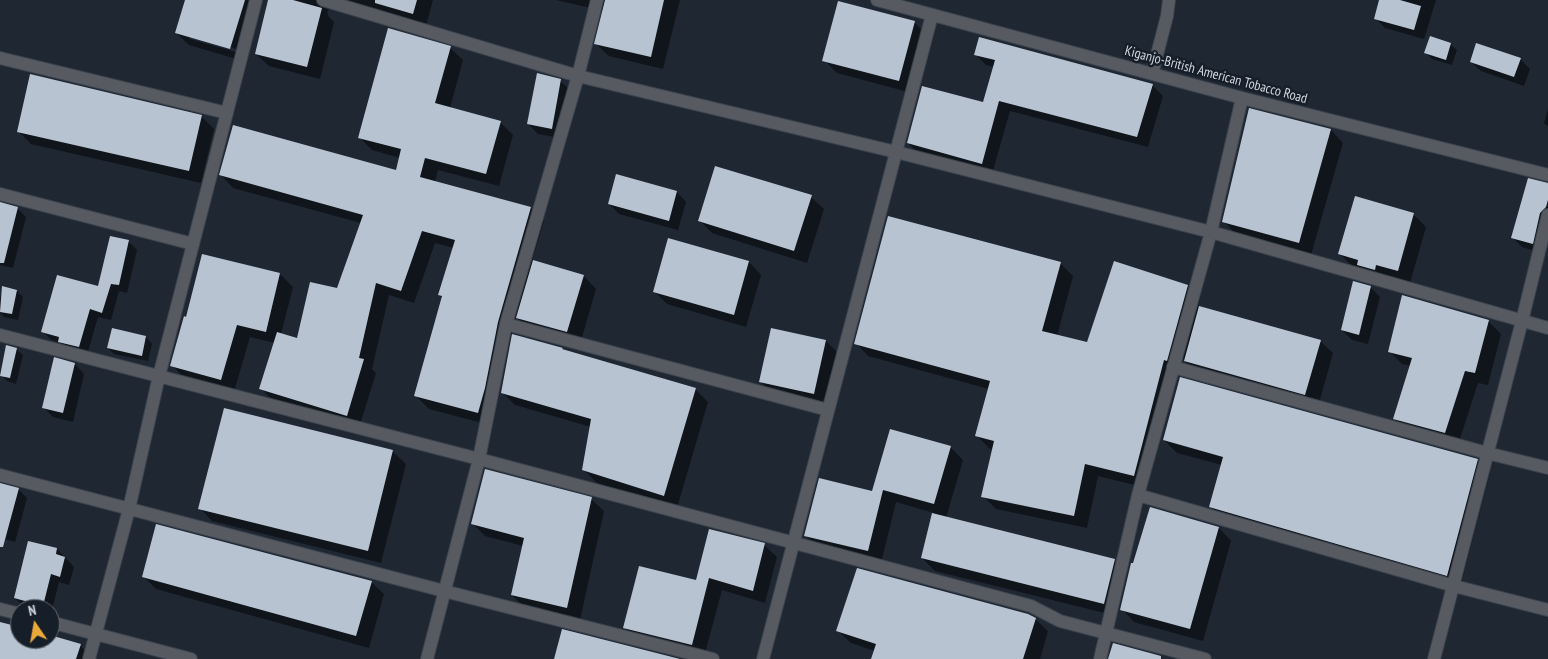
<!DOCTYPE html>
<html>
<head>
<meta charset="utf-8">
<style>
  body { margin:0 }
  #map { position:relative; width:1548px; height:659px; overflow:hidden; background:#1f2733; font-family:"PT Sans Narrow",sans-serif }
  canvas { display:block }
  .north { position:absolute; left:10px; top:599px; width:50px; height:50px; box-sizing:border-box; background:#161e29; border:1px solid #606871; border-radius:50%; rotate:348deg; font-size:14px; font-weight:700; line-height:20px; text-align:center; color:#d0d6dd }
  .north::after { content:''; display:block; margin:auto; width:18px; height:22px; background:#eaaa39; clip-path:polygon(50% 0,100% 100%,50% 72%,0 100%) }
</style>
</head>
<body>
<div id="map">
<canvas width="1548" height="659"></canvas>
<div class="north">N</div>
</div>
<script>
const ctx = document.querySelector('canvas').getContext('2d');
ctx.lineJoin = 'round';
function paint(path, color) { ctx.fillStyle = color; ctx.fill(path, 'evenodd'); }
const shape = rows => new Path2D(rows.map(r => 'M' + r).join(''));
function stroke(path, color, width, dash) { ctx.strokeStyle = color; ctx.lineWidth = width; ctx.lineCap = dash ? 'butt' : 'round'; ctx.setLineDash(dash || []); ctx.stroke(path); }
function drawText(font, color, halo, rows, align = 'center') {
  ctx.font = font + ' "PT Sans Narrow",sans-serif'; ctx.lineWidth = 5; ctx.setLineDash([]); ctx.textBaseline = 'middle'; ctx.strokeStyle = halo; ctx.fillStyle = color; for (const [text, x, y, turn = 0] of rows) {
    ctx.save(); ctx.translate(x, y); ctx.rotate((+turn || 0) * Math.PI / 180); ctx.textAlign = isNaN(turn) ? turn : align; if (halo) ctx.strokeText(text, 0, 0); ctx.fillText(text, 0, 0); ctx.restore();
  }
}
paint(shape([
  [186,0,251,0,243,61,189,45,176,33],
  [190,36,236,49,236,52,190,39],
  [270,0,433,0,426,26,331,6,327,12,329,17,334,22,320,79,269,66,256,54],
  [556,0,680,0,663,69,609,56,596,44,604,11],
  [1380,0,1436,0,1424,39,1385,28,1375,18],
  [914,22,927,35,912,93,837,73,824,60],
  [1450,44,1457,50,1452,65,1432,59,1426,53],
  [450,48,463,60,450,108,500,122,513,135,499,186,438,170,435,182,531,208,544,221,532,261,584,276,596,289,580,344,530,331,516,316,490,425,429,409,416,396,442,298,439,295,454,248,435,243,414,303,389,295,372,369,376,373,359,428,273,401,261,388,275,343,250,337,234,392,184,378,172,365,187,318,203,255,280,274,293,287,281,334,298,340,338,290,361,223,233,188,221,175,397,172,400,158,372,150,359,137],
  [975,54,1152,85,1163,96,1148,147,1010,111,992,174,919,154,908,143,984,104,994,67,986,65],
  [1520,59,1530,69,1524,86,1481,71,1471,62],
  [560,81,570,90,561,138,538,134,528,124],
  [1548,109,1548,126,1544,123],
  [201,116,214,129,201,183,31,144,18,131],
  [1331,130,1343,143,1311,255,1236,234,1223,221],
  [1548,184,1548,228,1542,253,1522,247,1513,238],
  [677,192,686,202,678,230,619,214,609,204],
  [811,197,824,209,807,263,712,233,699,220],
  [1356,198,1414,215,1426,227,1410,283,1353,267,1340,254],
  [0,203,17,208,26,217,13,268,0,265],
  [128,241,137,250,127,293,119,291,111,320,98,317,87,355,68,350,60,342,51,340,43,331,99,288],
  [749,262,761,275,746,327,667,304,654,291],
  [1060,263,1073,276,1057,336,1088,344,1187,286,1200,299,1198,307,1320,341,1333,353,1318,407,1198,374,1183,359,1180,373,1177,372,1147,488,1098,476,1087,528,996,509,983,496,993,449,990,449,977,436,989,389,868,356,856,343],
  [1370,287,1380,297,1368,344,1352,340,1342,330],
  [3,288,17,291,23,297,18,320,4,317,0,313,0,299],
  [1488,321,1501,334,1488,385,1478,383,1458,445,1408,431,1395,419,1411,366,1402,364,1389,351],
  [772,329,826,341,839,354,827,406,773,394,761,382],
  [146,337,152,344,148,361,114,354,108,348],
  [16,349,23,355,16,384,7,381,1,375],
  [562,349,564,351,695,389,708,402,677,508,597,483,584,470,591,427,515,405,502,392],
  [75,364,84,374,73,422,53,417,44,408],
  [225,410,393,452,406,464,381,563,212,521,200,508],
  [1164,440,1477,460,1490,473,1460,588,1224,520,1211,507,1222,465,1177,453],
  [950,447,963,460,946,518,1114,560,1127,573,1117,616,935,571,922,558,934,513,896,502,881,563,818,548,805,535],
  [0,484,19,490,27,498,15,542,0,538],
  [591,499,604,511,580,620,525,608,512,595,523,546,485,536,472,523],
  [1219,528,1231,541,1203,641,1134,622,1122,609],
  [764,545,777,557,765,603,722,590,704,657,638,640,625,628,696,581],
  [57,549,74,567,69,585,59,582,51,614,50,609,33,609,24,607,15,598],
  [143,576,371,582,384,594,369,648,156,589],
  [1035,619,1048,631,1040,659,873,659,875,651,851,643,838,631],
  [0,623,20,628,20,639,50,639,50,637,80,645,93,659,0,659]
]), '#0007');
paint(shape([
  [185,0,245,0,230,49,175,33],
  [268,0,293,0,322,8,307,67,255,54],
  [375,0,417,0,413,14,375,3],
  [605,0,664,0,651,57,594,44],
  [1379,0,1400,0,1421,6,1414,30,1374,19],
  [838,1,915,21,899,81,822,61],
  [388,28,451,46,435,103,501,121,486,174,425,158,420,177,531,207,498,322,485,388,478,413,414,396,442,296,438,295,455,240,422,231,401,291,376,283,359,358,364,359,347,416,259,389,277,332,297,338,310,282,337,288,363,215,219,175,233,125,396,170,401,149,358,138],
  [1430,36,1451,43,1446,60,1424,53],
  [979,37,1153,84,1137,137,999,101,982,164,907,143,922,86,983,102,995,60,974,55],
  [1476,43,1521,58,1514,77,1470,62],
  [537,73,561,79,552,129,527,124],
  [30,74,202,115,189,171,17,132],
  [1249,108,1331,129,1299,243,1222,222],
  [715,166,812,195,794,251,698,221],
  [616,174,677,191,669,221,608,204],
  [1528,178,1548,183,1548,200,1546,207,1540,213,1533,244,1511,238],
  [1355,196,1414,213,1398,271,1376,265,1375,270,1357,265,1358,260,1338,254],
  [0,202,18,207,4,263,0,263],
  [888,216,1061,262,1042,331,1087,342,1114,261,1188,285,1167,361,1164,360,1134,476,1085,464,1074,516,981,497,994,441,975,436,990,381,854,344],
  [110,236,129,240,119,285,111,284,102,313,90,309,79,347,58,342,59,337,41,332,57,275,98,286],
  [668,238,749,261,734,315,653,292],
  [202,254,280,273,266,332,237,325,221,380,170,366,184,316,186,317],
  [533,260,584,275,567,332,516,318],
  [1353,281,1371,286,1359,335,1341,330],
  [2,286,17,290,12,314,0,312],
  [1402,295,1489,320,1475,373,1465,371,1445,433,1393,419,1412,358,1388,352],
  [1199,306,1321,340,1305,395,1184,361],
  [112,328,146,336,142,356,107,348],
  [771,328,826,340,814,394,759,382],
  [512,334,563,348,562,349,696,388,664,496,582,470,591,419,501,393],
  [6,345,17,348,10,378,0,376],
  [54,357,75,363,63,413,42,408],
  [1180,377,1478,459,1447,576,1209,507,1223,457,1163,440],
  [224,408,393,450,368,551,198,509],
  [890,429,951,446,934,504,883,490,868,551,804,536,819,478,872,491],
  [485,469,592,497,567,608,511,595,524,538,471,524],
  [0,483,19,488,3,547,0,547],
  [1150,507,1219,527,1190,629,1120,610,1131,563,1133,563],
  [932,513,1115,559,1104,604,921,558],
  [156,524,372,581,356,636,142,577],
  [709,529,765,543,753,591,709,578,692,645,623,628,639,566,696,580],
  [28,541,57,548,56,554,65,557,60,577,51,574,43,606,14,598],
  [857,568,1028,614,1036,618,1023,659,871,659,876,644,836,631],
  [0,622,20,627,20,639,50,639,50,635,81,644,76,659,0,659],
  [562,629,680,659,554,659],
  [1113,643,1161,656,1161,659,1108,659]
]), '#b8c3d2');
const minor = shape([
  [323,0,578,76,896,152,1211,232,1548,328],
  [877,0,1242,98,1548,175],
  [0,58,227,113],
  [1152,74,1167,16,1169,0],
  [0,194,193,244],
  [506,324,828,410],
  [0,335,479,459,1031,606,1060,621,1205,659],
  [1173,367,1487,453,1548,468],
  [0,475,444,591,713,659],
  [1138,495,1454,586,1548,610],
  [0,609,20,614],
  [50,622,191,659],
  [89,659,129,509,159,376,256,0],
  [427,659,479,459,506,324,578,76,597,0],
  [763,659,932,15],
  [1100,659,1138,495,1211,232,1242,98],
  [1434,659,1522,321,1548,215]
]);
stroke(minor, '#3b434e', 14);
stroke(minor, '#575b61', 12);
drawText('14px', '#d0d6dd', '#161e29', [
  ["Kiganjo-British American Tobacco Road",1216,75,15]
]);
</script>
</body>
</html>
